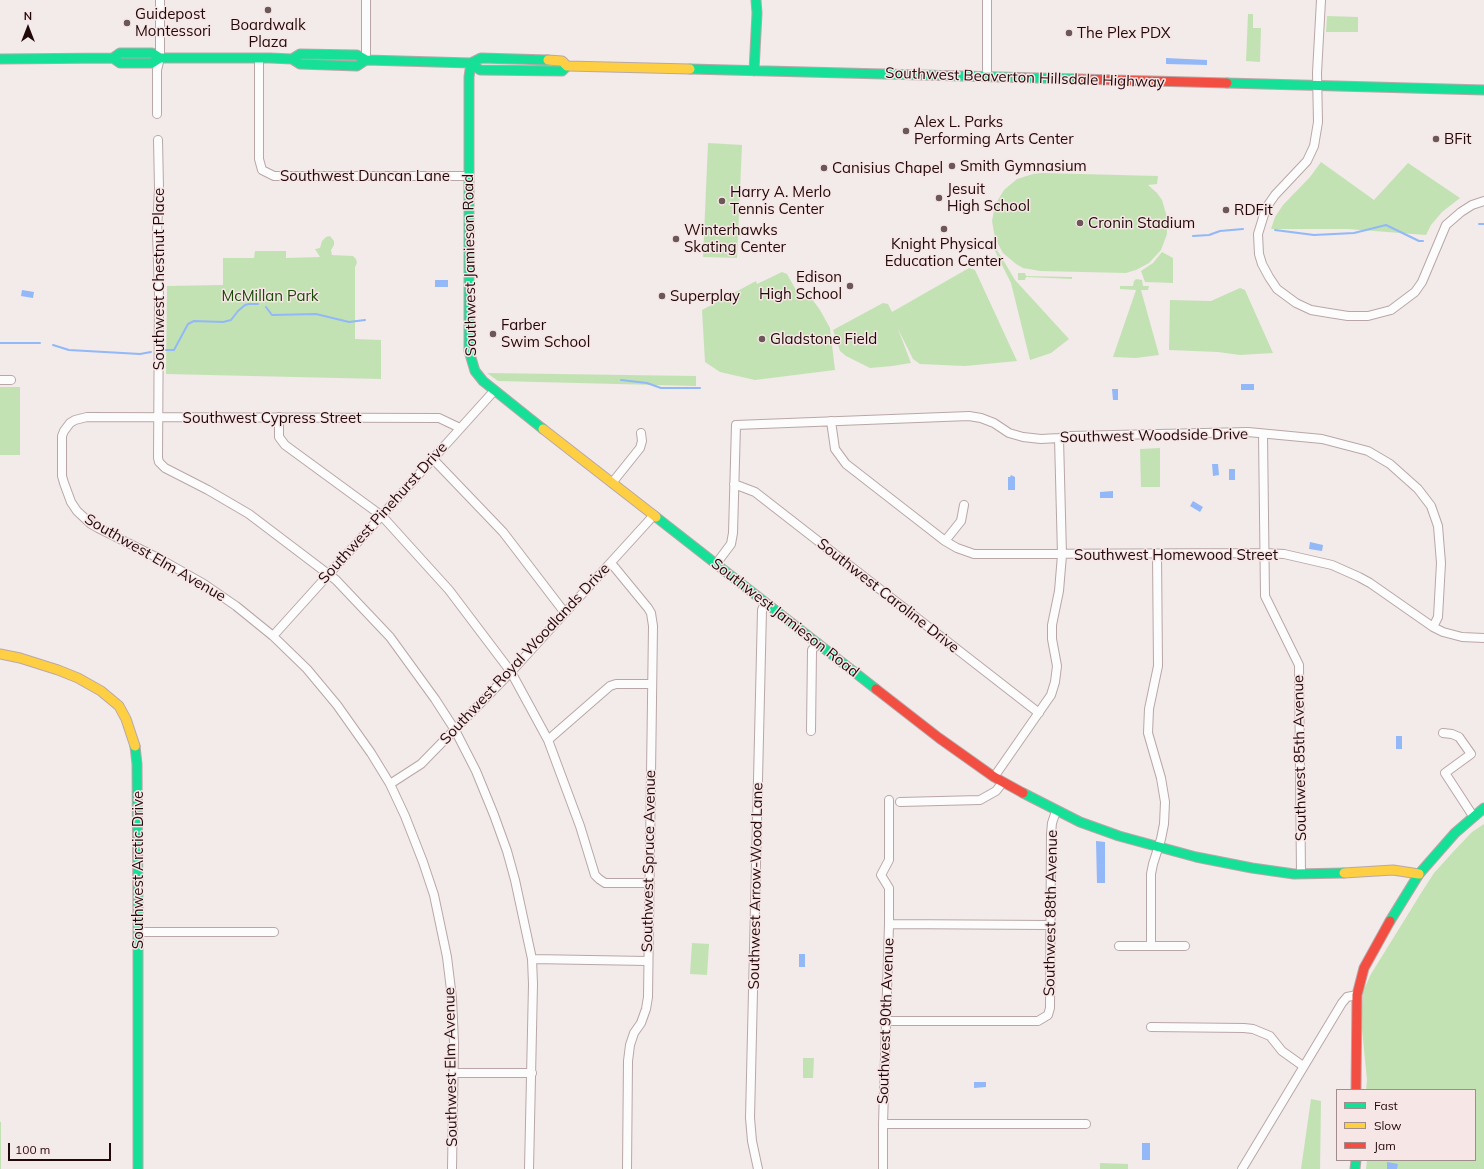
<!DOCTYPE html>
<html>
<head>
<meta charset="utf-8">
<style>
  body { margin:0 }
  #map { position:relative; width:1484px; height:1169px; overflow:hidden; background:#f3eaea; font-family:Mulish,sans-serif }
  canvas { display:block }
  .legend { position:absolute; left:1336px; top:1089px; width:140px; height:72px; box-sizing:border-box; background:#f7e6e6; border:1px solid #a28d8e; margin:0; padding:5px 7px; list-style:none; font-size:12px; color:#230809 }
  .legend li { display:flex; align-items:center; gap:8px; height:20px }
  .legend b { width:20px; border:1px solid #a28d8e }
  .north { position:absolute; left:8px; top:8px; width:40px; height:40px; -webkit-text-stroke:3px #f7e6e6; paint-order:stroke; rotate:0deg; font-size:11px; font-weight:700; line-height:16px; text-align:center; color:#230809 }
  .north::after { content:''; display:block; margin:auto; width:14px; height:18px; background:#230809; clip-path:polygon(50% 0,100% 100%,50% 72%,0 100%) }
  .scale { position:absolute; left:8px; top:1143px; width:103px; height:18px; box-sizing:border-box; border:2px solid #230809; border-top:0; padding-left:5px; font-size:12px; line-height:14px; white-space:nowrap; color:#230809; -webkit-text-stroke:3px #f7e6e6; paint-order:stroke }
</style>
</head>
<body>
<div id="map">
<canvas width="1484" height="1169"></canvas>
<ul class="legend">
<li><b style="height:5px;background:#16e098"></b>Fast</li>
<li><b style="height:5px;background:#ffcf43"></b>Slow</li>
<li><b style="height:5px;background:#f24e42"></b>Jam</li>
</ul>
<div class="north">N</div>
<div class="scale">100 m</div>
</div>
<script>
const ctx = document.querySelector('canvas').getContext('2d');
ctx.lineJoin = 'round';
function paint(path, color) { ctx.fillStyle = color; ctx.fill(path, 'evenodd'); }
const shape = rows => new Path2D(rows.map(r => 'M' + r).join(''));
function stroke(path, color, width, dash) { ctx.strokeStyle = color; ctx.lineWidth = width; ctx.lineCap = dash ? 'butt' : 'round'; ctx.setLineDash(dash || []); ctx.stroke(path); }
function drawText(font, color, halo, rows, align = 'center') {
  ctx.font = font + ' Mulish,sans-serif'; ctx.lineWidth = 3; ctx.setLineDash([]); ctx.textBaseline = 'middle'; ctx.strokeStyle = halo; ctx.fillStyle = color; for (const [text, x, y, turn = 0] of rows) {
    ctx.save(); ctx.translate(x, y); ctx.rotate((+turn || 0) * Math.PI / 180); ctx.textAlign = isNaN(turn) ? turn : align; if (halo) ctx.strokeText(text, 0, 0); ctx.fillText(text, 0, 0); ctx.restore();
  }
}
paint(shape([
  [1248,14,1253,14,1253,28,1261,28,1260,62,1246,61],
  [1327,16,1358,17,1358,32,1326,32],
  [708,143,742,145,737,258,703,257],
  [1321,162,1374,200,1408,163,1460,198,1442,212,1431,225,1426,235,1348,229,1271,229,1275,217,1283,205,1310,177],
  [1042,173,1158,176,1157,184,1148,185,1157,193,1162,200,1167,217,1167,234,1161,250,1149,263,1136,270,1126,273,1040,271,1023,268,1016,264,1003,253,995,238,992,221,995,205,1004,190,1017,179,1033,174],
  [330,236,334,241,334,245,331,250,332,255,353,256,356,259,357,263,355,267,355,339,381,340,381,379,166,374,167,286,223,285,223,258,254,258,255,251,286,251,286,258,320,257,315,249,320,248,322,241,326,237],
  [996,248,1015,280,1069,339,1051,353,1030,360,1011,283,994,249],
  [1162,252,1173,258,1173,283,1145,282,1141,271,1153,263],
  [969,268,975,270,1017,361,965,366,920,364,913,359,898,329,911,363,892,366,870,368,846,356,840,351,833,330,883,303,888,304,892,312],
  [782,272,787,274,801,299,809,295,820,310,830,328,835,370,755,380,720,372,705,362,702,310,756,281,757,284],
  [1018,273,1025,273,1026,276,1072,277,1072,279,1026,277,1025,280,1018,280],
  [1136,279,1142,280,1143,286,1149,286,1148,290,1141,290,1159,355,1136,358,1113,357,1136,290,1120,289,1120,286,1133,286,1134,281],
  [1240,288,1245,290,1273,353,1240,355,1218,352,1169,350,1170,300,1211,301],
  [487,373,696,376,696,386,498,381],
  [0,387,20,387,20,455,0,455],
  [1160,448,1160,487,1141,487,1140,449],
  [1484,824,1484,1169,1366,1169,1367,1160,1475,1160,1475,1090,1366,1090,1367,1080,1362,1029,1362,1009,1363,991,1371,974,1423,890,1434,873,1453,852,1472,832],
  [692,943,709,944,707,975,690,974],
  [803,1058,814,1058,813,1078,803,1078],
  [1311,1099,1321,1101,1320,1169,1301,1169],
  [0,1122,1,1122,1,1169,0,1169],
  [1100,1163,1128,1164,1128,1169,1100,1169]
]), '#c3e2b4');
paint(shape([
  [1166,58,1207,60,1207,65,1166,64],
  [435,280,448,280,448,287,435,287],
  [22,290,34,292,33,298,21,296],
  [1241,384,1254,384,1254,390,1241,390],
  [1112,389,1118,389,1118,400,1113,400],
  [1212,464,1218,464,1219,475,1213,476],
  [1229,469,1235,469,1235,480,1229,480],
  [1011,475,1015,477,1015,490,1008,490,1008,477,1010,477],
  [1113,491,1113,498,1100,498,1100,492],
  [1193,501,1203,507,1200,512,1190,506],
  [1310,542,1323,545,1322,551,1309,549],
  [1396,736,1402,736,1402,749,1396,749],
  [1096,841,1105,842,1105,883,1097,883],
  [799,954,805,954,805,967,799,967],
  [974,1082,986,1082,986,1087,974,1088],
  [1142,1143,1150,1143,1150,1160,1142,1160],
  [1387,1162,1398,1164,1397,1169,1387,1169]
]), '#92b8f7');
stroke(shape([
  [1479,224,1484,224],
  [1275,230,1314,235,1354,233,1386,225,1419,241,1423,241],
  [1193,236,1209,235,1220,231,1243,229],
  [266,307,272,315,316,314,349,322,365,320],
  [0,343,40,343],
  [53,345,69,350,140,354,151,352],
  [165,350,174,350,188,324,194,321,223,322,231,320,238,311,245,305,249,304,258,304],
  [621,380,647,383,661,388,700,388]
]), '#92b8f7', 2);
const street = shape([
  [987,0,987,77],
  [1321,0,1317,73,1318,122,1314,146,1307,161,1275,195,1266,208,1258,234,1259,254,1262,264,1269,277,1277,289,1296,303,1311,310,1329,313,1348,316,1368,316,1391,310,1415,292,1422,282,1446,225,1461,212,1472,205,1484,201],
  [259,58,259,159,262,170,274,176,469,176],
  [366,60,366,0],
  [157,114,157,70,160,58,160,0],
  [158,140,159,188,157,232,159,296,158,458,159,462,165,468,208,490,249,514,336,580,390,637,435,699,455,730,476,771,494,815,507,851,515,880,532,959,533,984,529,1169],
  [0,380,11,380],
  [279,417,279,437,285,445,382,516,449,590,511,672,548,740,580,826,595,875,599,879,605,883,648,883],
  [831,421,835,449,846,464,945,541,957,548,974,554,989,554,1265,553,1284,554,1332,565,1359,577,1370,583,1433,627,1443,632,1462,637,1484,638],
  [1263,434,1265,596,1299,665,1301,874],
  [433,459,503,532,565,613],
  [612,483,640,448,642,441,641,433],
  [734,484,755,492,1039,713],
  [945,541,961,521,964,505],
  [611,563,648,608,651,613,653,626,648,997,646,1009,641,1023,634,1033,630,1045,628,1061,627,1169],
  [716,564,731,544,733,533,736,425,969,416,981,418,994,423,1009,433,1023,437,1041,439,1059,438,1070,436,1248,432,1322,439,1368,451,1390,464,1418,489,1431,506,1438,526,1441,563,1438,617,1433,627],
  [273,636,494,391],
  [811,731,812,650,818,643],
  [1443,733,1452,734,1459,737,1471,754,1445,773,1473,816],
  [548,740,610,686,616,684,652,684],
  [994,777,1051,695,1055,682,1057,666,1052,639,1052,625,1059,591,1062,555,1059,438],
  [390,784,421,764,511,672,654,515],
  [900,802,980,800,996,791,1003,782],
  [889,924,1049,925],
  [138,932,274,932],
  [1119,946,1185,946],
  [1151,946,1151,874,1153,864,1161,839,1164,824,1165,802,1161,778,1148,733,1149,709,1158,666,1157,554],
  [532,959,647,961],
  [886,1021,1038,1021,1048,1015,1050,1008,1051,834,1052,823,1056,811],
  [1151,1027,1244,1028,1253,1029,1270,1036,1282,1051,1303,1066],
  [454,1073,532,1073],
  [883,1124,1086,1124],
  [452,1169,454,1043,452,998,447,957,434,895,423,862,405,816,390,784,371,753,337,705,307,669,273,636,236,606,204,584,160,559,98,528,91,524,77,511,71,502,64,483,62,476,62,436,64,431,70,423,75,420,87,417,439,418,460,428],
  [758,1169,752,1141,750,1118,762,610,765,603],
  [883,1169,883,1124,889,924,889,888,881,875,889,860,889,800],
  [1242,1169,1342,1003,1347,997,1357,995]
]);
const fast = shape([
  [113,58,120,63,152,63,160,58,270,58,292,59,300,64,357,66,366,60],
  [0,59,113,58,120,53,152,53,160,58],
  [292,59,300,54,357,55,366,60,471,63,481,58,548,60],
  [471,63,469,77,469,351,475,371,483,381,543,429],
  [471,63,480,70,562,71,567,66],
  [690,69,1077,79],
  [754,71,757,13,756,0],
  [1227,83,1484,90],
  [656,517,876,689],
  [135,746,137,764,138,914,138,1169],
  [1023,793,1080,822,1119,836,1196,857,1252,868,1294,874,1344,873],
  [1390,921,1419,874,1455,833,1484,808],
  [1355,1169,1356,1160]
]);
const slow = shape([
  [548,60,562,61,567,66,690,69],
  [543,429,656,517],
  [0,654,20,658,58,670,78,678,101,691,119,706,126,719,135,746],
  [1344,873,1393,870,1419,874]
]);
const jam = shape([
  [1077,79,1227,83],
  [876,689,939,738,994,777,1023,793],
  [1356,1090,1357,995,1364,968,1390,921]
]);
stroke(street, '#b9a7a7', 10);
stroke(fast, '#b9a7a7', 11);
stroke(slow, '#b9a7a7', 11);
stroke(jam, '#b9a7a7', 11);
stroke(street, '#fdfcfc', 8);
stroke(fast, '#16e098', 9);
stroke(slow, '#ffcf43', 9);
stroke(jam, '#f24e42', 9);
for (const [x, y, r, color] of [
  [268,10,4,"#6c5758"],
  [127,23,4,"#6c5758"],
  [1069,33,4,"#6c5758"],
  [906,131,4,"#6c5758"],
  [1436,139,4,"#6c5758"],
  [952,166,4,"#6c5758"],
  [824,168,4,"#6c5758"],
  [939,198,4,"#6c5758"],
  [722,201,4,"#6c5758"],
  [1226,210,4,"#6c5758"],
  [1080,223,4,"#6c5758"],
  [944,229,4,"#6c5758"],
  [676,239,4,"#6c5758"],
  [850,286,4,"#6c5758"],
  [662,296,4,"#6c5758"],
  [493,334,4,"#6c5758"],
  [762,339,4,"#6c5758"]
]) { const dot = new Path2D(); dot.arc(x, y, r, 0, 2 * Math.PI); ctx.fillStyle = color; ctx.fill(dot); stroke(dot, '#f7e6e6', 1.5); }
drawText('15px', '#230809', '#f7e6e6', [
  ["Guidepost",135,14],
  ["Montessori",135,31],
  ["Boardwalk",268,25,"center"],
  ["Plaza",268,42,"center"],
  ["The Plex PDX",1077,33],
  ["Alex L. Parks",914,122],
  ["Performing Arts Center",914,139],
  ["BFit",1444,139],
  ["Smith Gymnasium",960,166],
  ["Canisius Chapel",832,168],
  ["Jesuit",947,189],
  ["High School",947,206],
  ["Harry A. Merlo",730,192],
  ["Tennis Center",730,209],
  ["RDFit",1234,210],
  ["Cronin Stadium",1088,223],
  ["Winterhawks",684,230],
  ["Skating Center",684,247],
  ["Knight Physical",944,244,"center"],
  ["Education Center",944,261,"center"],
  ["Edison",842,277,"right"],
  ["High School",842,294,"right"],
  ["Superplay",670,296],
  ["Farber",501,325],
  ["Swim School",501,342],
  ["Gladstone Field",770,339]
], 'left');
drawText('15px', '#230809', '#f7e6e6', [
  ["Southwest Beaverton Hillsdale Highway",1025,78,2],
  ["Southwest Duncan Lane",365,176],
  ["Southwest Jamieson Road",470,265,-91],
  ["Southwest Chestnut Place",159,279,-90],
  ["Southwest Cypress Street",272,418],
  ["Southwest Woodside Drive",1154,436,-1],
  ["Southwest Pinehurst Drive",383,513,-48],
  ["Southwest Homewood Street",1176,555],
  ["Southwest Elm Avenue",155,558,30],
  ["Southwest Caroline Drive",888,596,38],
  ["Southwest Jamieson Road",785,618,38],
  ["Southwest Royal Woodlands Drive",525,654,-47],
  ["Southwest 85th Avenue",1300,758,-91],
  ["Southwest Spruce Avenue",649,861,-89],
  ["Southwest Arctic Drive",138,870,-90],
  ["Southwest Arrow-Wood Lane",756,886,-89],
  ["Southwest 88th Avenue",1051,913,-89],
  ["Southwest 90th Avenue",886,1021,-88],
  ["Southwest Elm Avenue",451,1067,-91]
]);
drawText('15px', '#194806', '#f7e6e6', [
  ["McMillan Park",270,296]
]);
</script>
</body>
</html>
